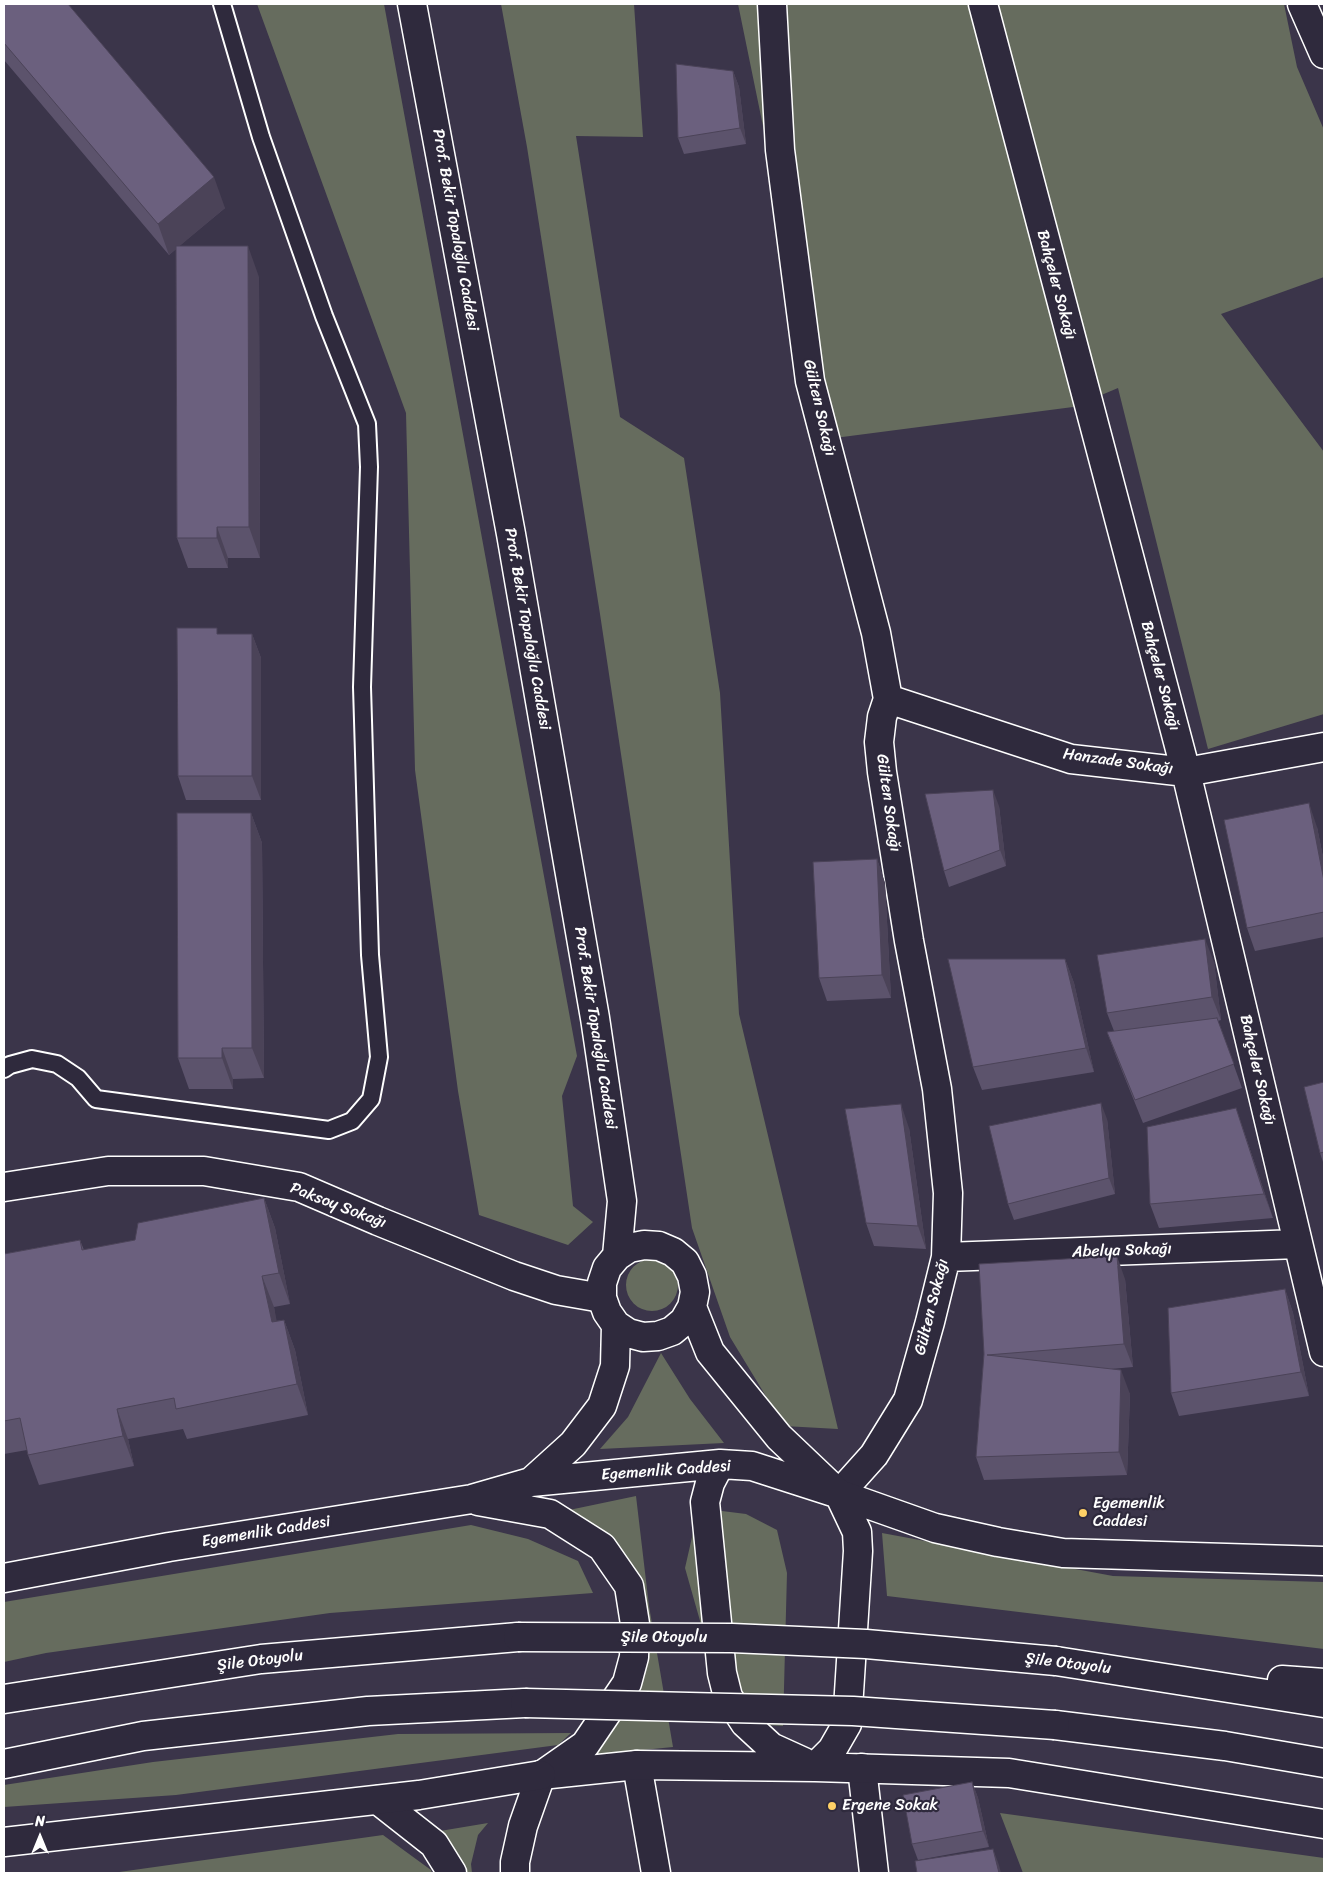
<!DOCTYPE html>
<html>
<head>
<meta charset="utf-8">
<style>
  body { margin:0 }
  #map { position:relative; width:1328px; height:1877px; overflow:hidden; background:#3b354a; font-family:Sriracha,sans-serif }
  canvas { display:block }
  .frame { position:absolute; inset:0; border:5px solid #fff; pointer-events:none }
  .north { position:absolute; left:15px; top:1812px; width:50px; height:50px; -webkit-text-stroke:4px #2f2a3d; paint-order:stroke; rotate:0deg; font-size:14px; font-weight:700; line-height:20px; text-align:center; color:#fff }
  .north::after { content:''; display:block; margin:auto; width:18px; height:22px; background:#fff; clip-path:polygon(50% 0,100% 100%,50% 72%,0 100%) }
</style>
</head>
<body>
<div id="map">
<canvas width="1328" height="1877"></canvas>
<div class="frame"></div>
<div class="north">N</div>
</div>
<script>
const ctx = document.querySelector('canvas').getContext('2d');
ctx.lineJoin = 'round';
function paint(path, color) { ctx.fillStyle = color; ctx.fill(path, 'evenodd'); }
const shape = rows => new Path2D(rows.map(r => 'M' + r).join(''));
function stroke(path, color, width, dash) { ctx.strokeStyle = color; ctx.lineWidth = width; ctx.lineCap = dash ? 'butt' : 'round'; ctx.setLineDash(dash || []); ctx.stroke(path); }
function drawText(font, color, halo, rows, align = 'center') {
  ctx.font = font + ' Sriracha,sans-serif'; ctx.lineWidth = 4.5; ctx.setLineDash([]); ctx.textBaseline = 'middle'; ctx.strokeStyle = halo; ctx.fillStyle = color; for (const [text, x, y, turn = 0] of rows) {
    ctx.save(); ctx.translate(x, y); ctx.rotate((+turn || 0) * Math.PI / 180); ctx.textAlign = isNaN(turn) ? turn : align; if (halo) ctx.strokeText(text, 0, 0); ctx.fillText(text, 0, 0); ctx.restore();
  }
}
paint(shape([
  [257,4,384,4,577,1056,562,1096,573,1206,593,1222,568,1245,479,1215,458,1091,415,770,406,413],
  [501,4,634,4,643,137,576,136,620,417,684,458,720,693,739,1014,838,1429,784,1426,730,1337,692,1228,600,614,527,147],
  [738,4,1284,4,1297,67,1324,130,1324,277,1221,314,1324,452,1324,714,1208,749,1118,388,1073,407,827,439],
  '626 1285a26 26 0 1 1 52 0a26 26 0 1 1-52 0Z',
  [661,1353,690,1399,724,1443,600,1449,628,1417],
  [636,1496,649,1606,673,1747,593,1755,635,1671,616,1567,550,1514],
  [714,1510,746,1514,777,1530,787,1573,783,1726,729,1723,685,1568,695,1524],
  [471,1525,528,1539,578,1561,593,1593,330,1613,46,1653,4,1662,4,1602],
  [882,1533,1113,1576,1324,1582,1324,1649,887,1596],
  [571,1733,558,1745,176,1795,4,1807,4,1785,153,1762,398,1734],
  [1000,1813,1324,1858,1324,1873,1023,1873],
  [488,1823,478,1835,471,1864,472,1873,465,1873,434,1832],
  [383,1835,431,1870,432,1873,112,1873]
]), '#666c5e');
const lane = shape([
  [4,1069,10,1065,32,1059,57,1064,78,1078,96,1099,329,1130,352,1121,371,1099,379,1057,370,955,362,687,369,467,367,424,324,316,261,137,222,4]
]);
const street = shape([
  [772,4,780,150,810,381,876,633,888,699,882,717,879,742,882,772,909,941,937,1089,948,1193,946,1257,930,1322,908,1400,874,1455,839,1494],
  [983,4,1186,772,1324,1352],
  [1302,4,1324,54],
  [888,699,1071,759,1186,772,1324,747],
  [4,1187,108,1171,204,1171,299,1187,378,1221,514,1276,556,1290,602,1298],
  [946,1257,1298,1244],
  [637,1765,656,1873],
  [862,1768,874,1873],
  [378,1800,434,1844,452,1873],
  [515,1873,515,1862,523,1826,541,1775]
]);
const secondary = shape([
  [412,4,511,534,595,1018,622,1201,617,1256],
  [692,1307,684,1321,672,1331,658,1336,643,1337,628,1333,616,1325,607,1312,602,1298,602,1283,607,1268,617,1256,629,1248,644,1245,659,1246,673,1252,685,1262,692,1276,695,1292,692,1307,710,1352,779,1437,839,1494,857,1532,858,1551,847,1724,832,1750,815,1767],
  [720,1464,710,1483,705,1502,722,1673,728,1697,745,1723,771,1747,804,1762],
  [531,1482,573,1444,602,1406,615,1366,616,1325],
  [478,1501,550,1514,602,1547,629,1586,635,1624,634,1657,627,1683,585,1745,545,1773],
  [4,1578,169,1547,472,1499,531,1482,720,1464,752,1466,839,1494,935,1528,998,1542,1063,1553,1324,1561],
  [541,1775,637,1765,815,1767,1009,1773,1324,1824]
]);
const highway = shape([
  [1056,1661,1324,1703],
  [1282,1680,1324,1683],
  [4,1699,261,1659,518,1637],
  [1055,1725,1225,1746,1324,1763],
  [4,1764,143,1736,368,1711,525,1703],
  [4,1842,419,1795,541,1775]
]);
stroke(lane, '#fff', 20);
stroke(street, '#fff', 31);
stroke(secondary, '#fff', 31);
stroke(highway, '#fff', 31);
stroke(lane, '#2f2a3d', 16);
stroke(street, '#2f2a3d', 28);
stroke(secondary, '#2f2a3d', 28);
stroke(highway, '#2f2a3d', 28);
const highwayBridge = shape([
  [518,1637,732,1638,866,1644,1056,1661],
  [525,1703,853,1711,1055,1725]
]);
stroke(highwayBridge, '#fff', 31, []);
stroke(highwayBridge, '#2f2a3d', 28);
paint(shape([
  [4,4,225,208,179,246,259,277,260,558,228,558,228,568,188,568,177,538,176,249,169,255,4,60],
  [733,71,739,87,746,144,684,154,678,138],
  [219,634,252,634,261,658,261,800,186,800,178,776],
  [999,806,1006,866,949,887,944,871],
  [251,813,262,843,264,1078,233,1079,233,1089,189,1089,178,1058],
  [1317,827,1324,862,1324,937,1255,951,1247,928],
  [877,859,885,883,891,998,827,1001,819,978],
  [1065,959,1074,983,1094,1072,982,1090,973,1067],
  [1214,962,1221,1020,1218,1021,1242,1088,1143,1123,1116,1056,1107,1032,1114,1031,1107,1013],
  [1324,1082,1324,1165,1320,1153],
  [1236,1108,1273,1218,1159,1228,1150,1204],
  [1107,1119,1115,1194,1014,1220,1008,1204],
  [909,1128,926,1249,874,1246,866,1223],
  [264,1198,275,1228,290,1304,274,1307,276,1321,284,1320,295,1350,308,1415,187,1439,183,1429,128,1439,134,1466,39,1485,28,1455,27,1450,4,1454,4,1254,80,1240,84,1250,135,1240],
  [1125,1279,1133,1367,1111,1369,1130,1394,1127,1475,984,1480,976,1457,984,1354],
  [1285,1289,1293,1313,1309,1396,1179,1416,1171,1393],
  [972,1782,978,1798,989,1847,918,1860,912,1844]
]), '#5c536c');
paint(shape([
  [733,71,739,87,746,144,740,128],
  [214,177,225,208,169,255,158,224],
  [248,246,259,277,260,558,249,527],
  [217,527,228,558,228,568,217,538],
  [252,634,261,658,261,800,252,776],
  [993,790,999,806,1006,866,1000,850],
  [1309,803,1317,827,1324,862,1324,881],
  [251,813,262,843,264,1078,252,1048],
  [877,859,885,883,891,998,882,975],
  [1205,939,1214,962,1221,1020,1212,997],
  [1065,959,1074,983,1094,1072,1086,1048],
  [222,1048,233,1079,233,1089,222,1058],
  [1101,1103,1107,1119,1115,1194,1109,1178],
  [901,1104,909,1128,926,1249,918,1226],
  [1236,1108,1244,1132,1273,1218,1264,1194],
  [264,1198,275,1228,290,1304,279,1273],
  [1117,1256,1125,1279,1133,1367,1124,1344],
  [262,1276,274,1307,283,1353,272,1322],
  [1285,1289,1293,1313,1309,1396,1301,1372],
  [284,1320,295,1350,308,1415,297,1384],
  [1121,1370,1130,1394,1127,1475,1119,1452],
  [117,1409,128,1439,134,1466,123,1436],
  [972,1782,978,1798,989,1847,983,1831],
  [993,1849,999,1865,1001,1873,999,1873]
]), '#4b4358');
const building = shape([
  [4,4,68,4,214,177,158,224,4,43,4,4],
  [676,64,733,71,740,128,678,138,676,64],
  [176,246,248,246,249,527,217,527,217,538,177,538,176,246],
  [177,628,217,628,217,634,252,634,252,776,178,776,177,628],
  [993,790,1000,850,944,871,925,794,993,790],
  [1309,803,1324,881,1324,912,1247,928,1224,820,1309,803],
  [177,813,251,813,252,1048,222,1048,222,1058,178,1058,177,813],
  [877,859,882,975,819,978,813,862,877,859],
  [1205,939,1212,997,1107,1013,1097,955,1205,939],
  [948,959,1065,959,1086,1048,973,1067,948,959],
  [1217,1018,1234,1064,1135,1100,1107,1032,1217,1018],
  [1324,1082,1324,1152,1320,1153,1304,1087,1324,1082],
  [1101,1103,1109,1178,1008,1204,989,1126,1101,1103],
  [901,1104,918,1226,866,1223,845,1109,901,1104],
  [1236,1108,1264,1194,1150,1204,1147,1127,1236,1108],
  [264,1198,279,1273,262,1276,272,1322,284,1320,297,1384,176,1409,174,1398,117,1409,123,1436,28,1455,20,1418,4,1421,4,1254,80,1240,82,1250,135,1240,138,1223,264,1198],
  [1117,1256,1124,1344,987,1355,1121,1370,1119,1452,976,1457,984,1354,979,1264,1117,1256],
  [1285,1289,1301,1372,1171,1393,1168,1308,1285,1289],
  [972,1782,983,1831,912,1844,903,1795,972,1782],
  [993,1849,999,1873,917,1873,915,1861,993,1849]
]);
paint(building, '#6b607e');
stroke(building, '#4b4358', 1);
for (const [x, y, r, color] of [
  [1083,1513,5,"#ffd166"],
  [832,1806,5,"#ffd166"]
]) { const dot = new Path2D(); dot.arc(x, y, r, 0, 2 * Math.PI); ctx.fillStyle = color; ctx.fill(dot); stroke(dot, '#2f2a3d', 2); }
drawText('16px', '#fff', '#2f2a3d', [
  ["Prof. Bekir Topaloğlu Caddesi",455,230,80],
  ["Bahçeler Sokağı",1056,285,75],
  ["Gülten Sokağı",819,408,77],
  ["Prof. Bekir Topaloğlu Caddesi",527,629,80],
  ["Bahçeler Sokağı",1160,676,75],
  ["Hanzade Sokağı",1118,762,8],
  ["Gülten Sokağı",888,803,82],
  ["Prof. Bekir Topaloğlu Caddesi",595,1028,81],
  ["Bahçeler Sokağı",1257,1070,77],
  ["Paksoy Sokağı",338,1206,21],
  ["Abelya Sokağı",1122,1251,-2],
  ["Gülten Sokağı",932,1307,-76],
  ["Egemenlik Caddesi",666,1471,-4],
  ["Egemenlik Caddesi",266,1532,-9],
  ["Şile Otoyolu",664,1638],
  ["Şile Otoyolu",260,1661,-7],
  ["Şile Otoyolu",1068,1664,7]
]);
drawText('16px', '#fff', '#2f2a3d', [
  ["Egemenlik",1093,1504],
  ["Caddesi",1093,1522],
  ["Ergene Sokak",842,1806]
], 'left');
</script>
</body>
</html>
